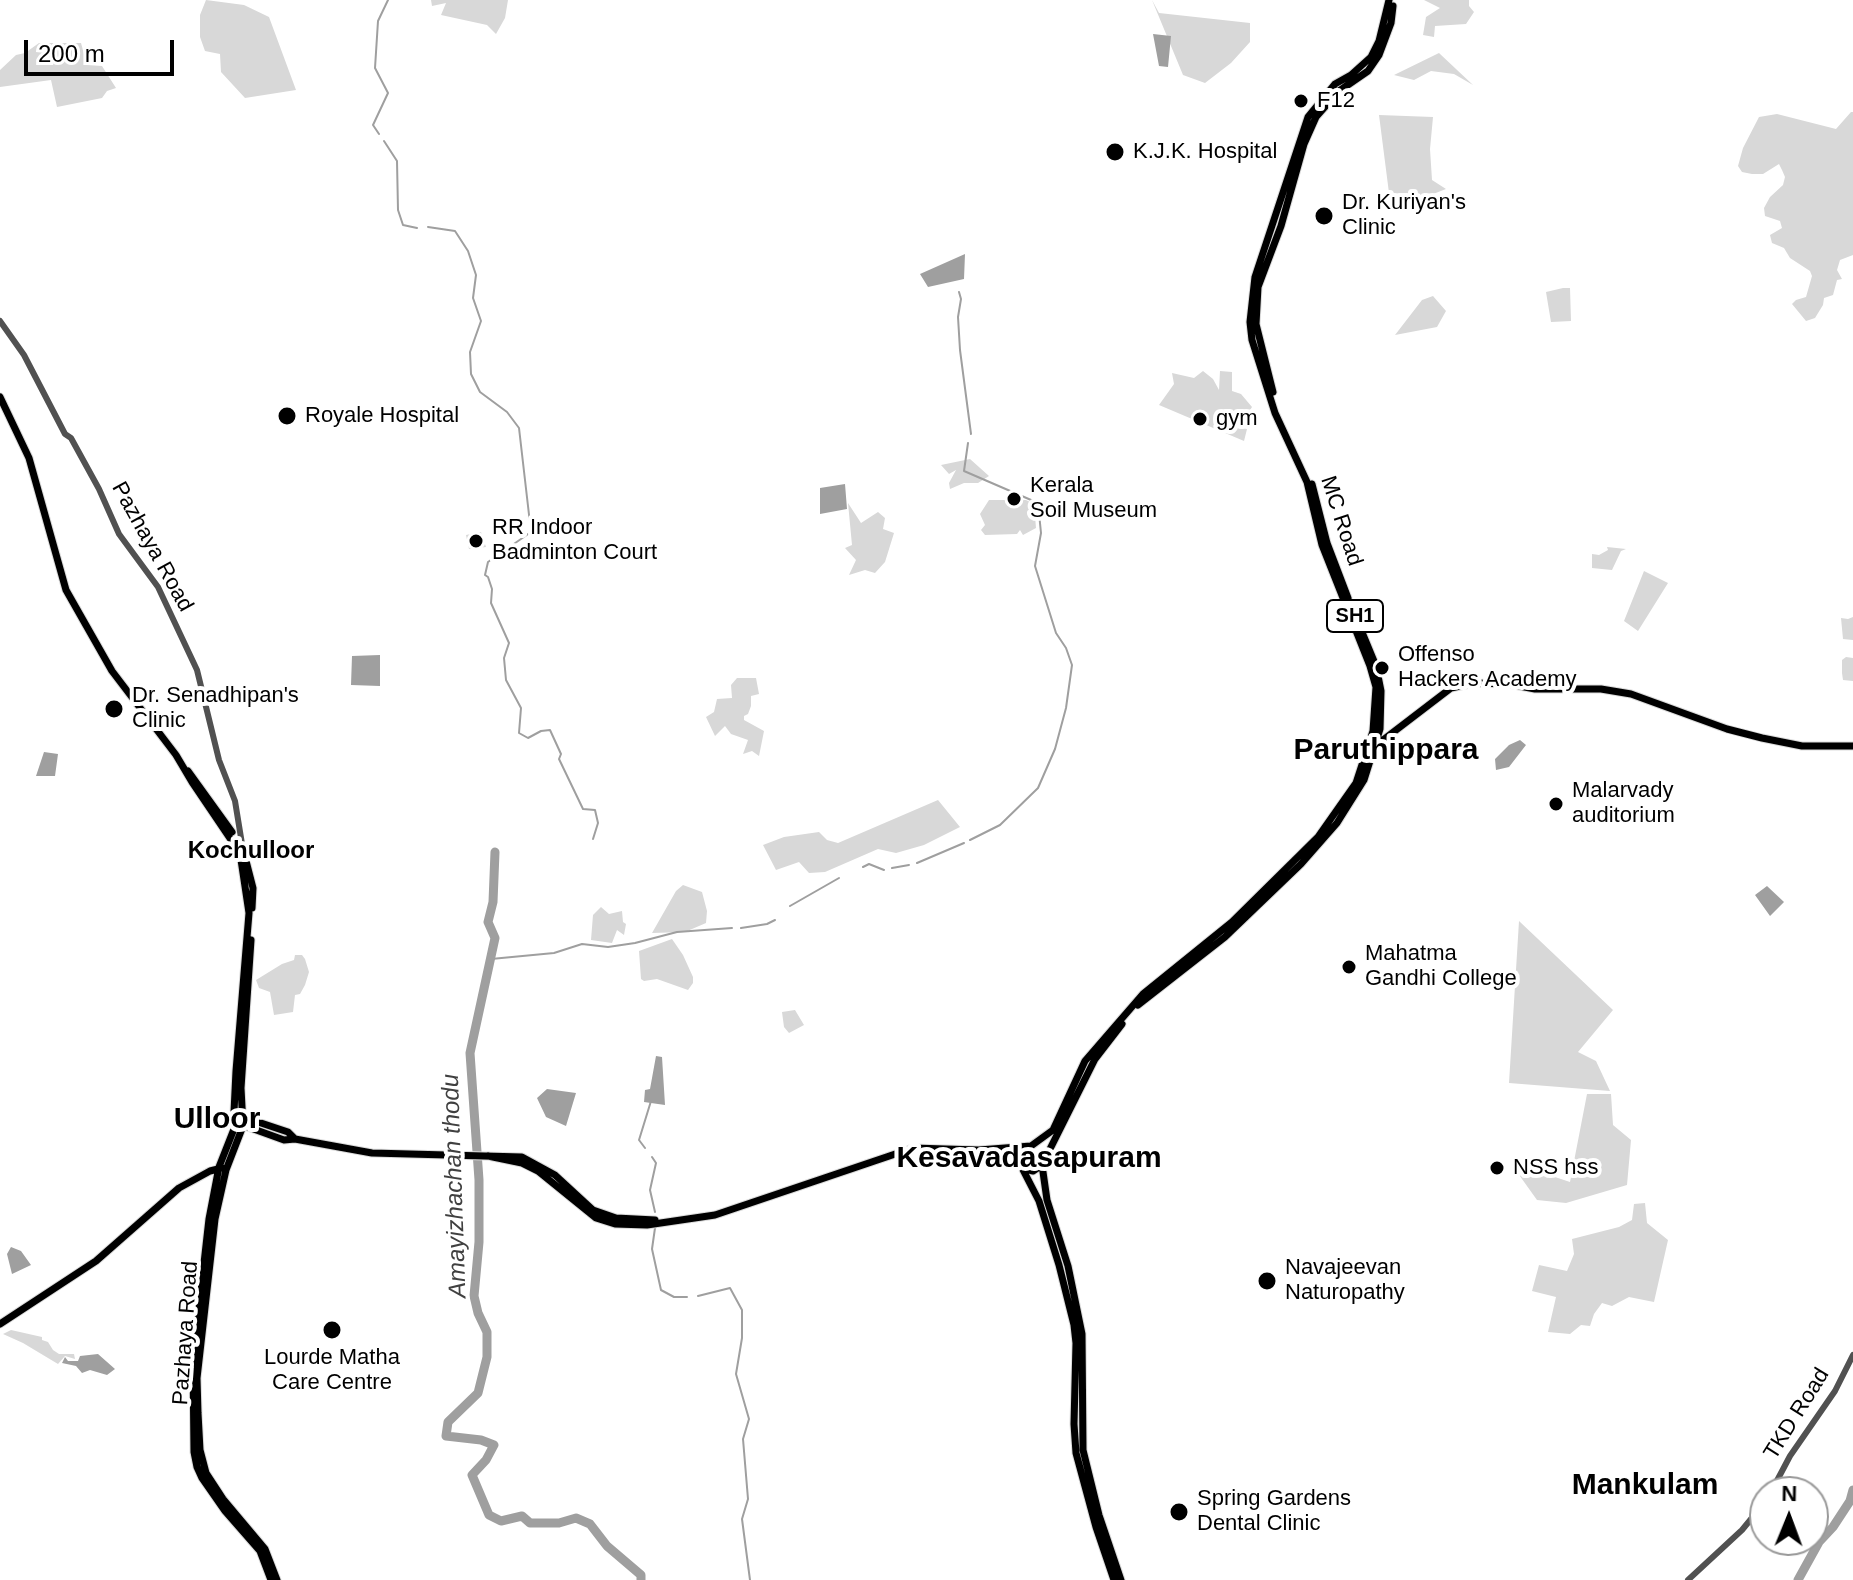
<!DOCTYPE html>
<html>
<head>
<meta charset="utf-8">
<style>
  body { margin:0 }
  #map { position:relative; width:1853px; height:1580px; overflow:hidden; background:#fff; font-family:Arial,sans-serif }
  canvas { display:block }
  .north { position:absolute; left:1749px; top:1476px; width:80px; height:80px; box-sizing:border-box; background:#fff; border:2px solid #999; border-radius:50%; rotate:1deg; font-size:22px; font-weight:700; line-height:32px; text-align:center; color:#000 }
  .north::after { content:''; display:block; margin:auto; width:28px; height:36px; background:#000; clip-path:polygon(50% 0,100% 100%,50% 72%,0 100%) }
  .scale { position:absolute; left:24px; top:40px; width:150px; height:36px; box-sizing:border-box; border:4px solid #000; border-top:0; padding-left:10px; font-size:24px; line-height:28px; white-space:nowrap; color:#000; -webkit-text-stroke:6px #fff; paint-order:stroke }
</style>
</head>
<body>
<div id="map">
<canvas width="1853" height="1580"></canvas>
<div class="north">N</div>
<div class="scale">200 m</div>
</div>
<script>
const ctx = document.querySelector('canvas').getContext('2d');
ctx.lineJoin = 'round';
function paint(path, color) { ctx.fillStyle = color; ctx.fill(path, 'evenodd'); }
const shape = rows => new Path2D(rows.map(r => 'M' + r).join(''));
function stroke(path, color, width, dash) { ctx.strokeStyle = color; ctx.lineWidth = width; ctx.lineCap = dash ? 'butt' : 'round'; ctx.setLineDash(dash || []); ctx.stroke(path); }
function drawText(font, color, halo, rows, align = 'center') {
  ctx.font = font + ' Arial,sans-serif'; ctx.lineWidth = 8; ctx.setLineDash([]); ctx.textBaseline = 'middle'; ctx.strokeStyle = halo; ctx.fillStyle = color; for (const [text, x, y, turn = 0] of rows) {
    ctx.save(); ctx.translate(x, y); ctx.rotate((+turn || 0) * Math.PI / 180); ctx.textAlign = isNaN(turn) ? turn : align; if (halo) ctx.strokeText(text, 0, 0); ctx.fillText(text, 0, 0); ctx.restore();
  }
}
paint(shape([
  [206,0,244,5,269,17,296,90,245,98,221,72,220,54,205,51,200,37,200,15],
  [431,0,508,0,505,18,496,34,487,25,441,15,446,3,432,6],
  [1152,0,1159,13,1250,23,1250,42,1231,63,1205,83,1183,75],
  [1424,0,1469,0,1469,6,1474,12,1466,24,1435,26,1434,37,1423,35,1426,17,1440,8],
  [39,43,81,43,87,65,102,66,116,88,107,91,102,98,57,107,51,80,0,87,0,70,16,55,25,53],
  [1439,53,1473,85,1454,74,1431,71,1414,80,1394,75],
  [1851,112,1853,112,1853,255,1840,260,1837,270,1842,279,1837,280,1833,295,1824,298,1823,305,1815,318,1806,321,1792,304,1796,300,1806,297,1812,276,1810,271,1790,258,1784,248,1772,243,1770,235,1782,228,1780,221,1765,216,1764,208,1770,197,1783,185,1785,177,1782,170,1779,164,1763,174,1752,174,1742,172,1738,166,1743,148,1759,117,1777,114,1836,129],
  [1379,115,1433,117,1430,149,1432,180,1446,189,1428,196,1389,193],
  [1563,288,1570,288,1571,321,1551,322,1546,292],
  [1433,296,1446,311,1437,327,1395,335,1422,300],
  [1203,371,1213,379,1219,390,1220,371,1232,372,1232,391,1241,394,1252,407,1241,425,1247,429,1244,441,1159,405,1174,384,1172,373,1194,378],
  [970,459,989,476,978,483,964,483,950,489,949,483,956,470,949,474,941,465],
  [989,500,1026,500,1034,504,1036,528,1023,535,1020,530,1017,534,985,535,981,530,985,525,980,514],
  [848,503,861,523,878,512,885,518,883,529,894,533,885,562,875,573,865,570,849,575,856,560,845,548,852,545],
  [481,532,486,547,469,549,466,535],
  [1607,547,1626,549,1621,551,1612,570,1592,568,1592,554,1599,555,1608,550],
  [1644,571,1668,583,1638,631,1624,621],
  [1853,617,1853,640,1843,639,1841,618,1848,619],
  [1846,657,1853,658,1853,681,1843,680,1842,673,1842,660],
  [737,678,756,678,759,694,751,696,751,706,748,714,744,716,744,720,764,731,759,756,752,751,743,754,748,740,731,734,725,726,715,736,706,717,714,712,717,699,732,698,731,685],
  [938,800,960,827,924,845,896,853,878,849,825,872,809,873,799,862,776,870,763,845,784,837,819,832,827,840,838,843],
  [683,885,702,892,707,911,706,923,685,932,652,933,676,891],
  [601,907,609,914,622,911,623,922,626,924,624,935,617,930,612,943,591,940,593,915],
  [1519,921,1613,1010,1578,1052,1596,1061,1610,1091,1509,1083],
  [672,939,683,955,693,977,693,983,688,990,657,979,644,981,641,979,639,951],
  [295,955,302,955,305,959,309,972,305,985,300,994,295,995,293,1012,274,1015,270,992,259,988,256,980,282,964,294,960],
  [795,1010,804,1025,789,1033,784,1027,782,1012],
  [1587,1094,1611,1094,1613,1125,1631,1140,1627,1185,1566,1203,1537,1200,1517,1172,1525,1167,1570,1182],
  [1645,1203,1647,1223,1668,1240,1654,1302,1629,1297,1612,1306,1602,1303,1594,1314,1590,1326,1581,1325,1570,1334,1548,1332,1556,1297,1532,1291,1539,1265,1567,1271,1574,1254,1572,1239,1619,1227,1632,1220,1634,1204],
  [11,1330,42,1337,42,1340,48,1342,53,1350,59,1354,74,1354,75,1359,65,1356,58,1364,23,1343,3,1334]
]), '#d8d8d8');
paint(shape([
  [1153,34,1171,36,1168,67,1159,66],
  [965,254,964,279,928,287,920,274],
  [845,484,847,509,820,514,820,488],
  [380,655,380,686,351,685,352,656],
  [1520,740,1526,745,1509,767,1496,770,1495,759,1509,745],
  [44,752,58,754,55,776,36,776],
  [1767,886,1784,902,1770,916,1755,895],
  [656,1056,662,1057,665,1105,644,1102,645,1090,650,1089],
  [547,1089,576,1093,566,1126,546,1117,537,1098],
  [11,1247,21,1251,31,1265,12,1274,7,1254],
  [98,1354,115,1369,107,1375,90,1370,82,1373,76,1366,62,1363,65,1357,68,1361,78,1361,80,1356]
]), '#9f9f9f');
stroke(shape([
  [379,134,373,125,388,93,375,68,378,21,388,0],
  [384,141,397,161,398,210,403,225,417,228],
  [428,227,455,231,468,251,476,275,473,298,481,321,470,352,471,374,480,392,507,412,519,428,531,532,488,562,485,575,488,577,492,589,491,603,509,643,504,658,506,680,521,708,519,733,528,738,541,731,550,730,561,754,559,759,583,809,595,810,598,823,593,839],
  [959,292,961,299,958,317,960,350,971,434],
  [968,443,964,471,1038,503,1041,533,1035,566,1056,633,1066,648,1072,665,1066,708,1055,749,1038,788,1000,825,970,840],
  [917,863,964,843],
  [863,867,869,864,884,870],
  [892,868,909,865],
  [790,906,839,878],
  [741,928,767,924,775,920],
  [491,959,554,953,582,944,608,947,635,943,677,932,732,928],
  [645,1148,639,1140,651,1101],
  [652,1157,656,1163,650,1190,655,1212],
  [655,1228,652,1249,661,1290,674,1297,687,1297],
  [698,1296,730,1288,742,1310,742,1338,736,1374,749,1419,743,1439,748,1499,742,1519,750,1580]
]), '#9f9f9f', 2);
stroke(shape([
  [495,852,493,902,488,922,495,938,470,1053,479,1180,479,1242,474,1296,478,1313,487,1332,487,1357,478,1393,448,1422,446,1436,481,1440,494,1445,486,1460,472,1475,489,1515,501,1521,522,1516,530,1523,559,1523,576,1518,590,1524,607,1546,641,1575,641,1580],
  [1798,1580,1819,1542,1833,1527,1850,1501,1853,1490]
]), '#9f9f9f', 9);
const major = shape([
  [1273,392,1256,324,1258,287,1281,226,1304,144,1316,117,1339,91,1368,71,1379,55,1391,23,1393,6],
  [0,397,29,458,66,590,112,671,176,755,192,782,240,853,249,913,236,1071,234,1112,237,1123,284,1140,295,1139,372,1153,522,1157,555,1175,593,1210,616,1218,655,1220],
  [1312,484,1327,543,1348,598],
  [1373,739,1383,740,1451,688,1474,683,1509,684,1535,689,1601,689,1631,694,1727,729,1762,738,1802,746,1853,746],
  [188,771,232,832],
  [244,853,253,888,252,908],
  [251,940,241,1088,243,1126,226,1170,215,1219,197,1378,198,1413,200,1450,206,1473,223,1499,265,1549,277,1580],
  [1138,1005,1225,937,1301,864,1337,823,1364,780,1380,729,1381,691,1376,666,1357,620],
  [243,1117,288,1132,295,1139],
  [239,1122,234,1129,219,1167,209,1219,193,1361,194,1452,197,1467,202,1478,225,1511,260,1551,271,1580],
  [1024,1148,1019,1154,1019,1162,1039,1201,1059,1265,1074,1325,1076,1343,1074,1424,1076,1453,1096,1527,1114,1580],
  [988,1153,1019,1162],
  [488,1156,522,1163,538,1171,596,1218,615,1224,647,1225,715,1215,913,1148,979,1150,1031,1146,1053,1130,1085,1061,1143,994,1232,922,1318,837,1356,783,1373,731,1376,687,1370,666,1322,545,1307,482,1275,413,1252,340,1250,322,1255,277,1308,117,1335,84,1351,75,1371,57,1379,41,1389,0],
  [1042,1165,1047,1200,1068,1266,1082,1334,1083,1450,1099,1515,1121,1580],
  [1022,1168,1033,1171,1042,1165,1095,1059,1122,1024],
  [0,1324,96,1261,179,1188,210,1171,222,1168]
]);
stroke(major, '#dbdbdb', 9);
stroke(shape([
  [0,321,24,355,65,434,71,438,99,489,119,534,158,587,197,670,219,760,235,801,243,850,240,853],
  [1771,1492,1790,1456,1835,1391,1853,1355],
  [1688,1580,1742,1530,1765,1502]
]), '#515151', 6);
stroke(major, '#000', 7);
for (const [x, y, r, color] of [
  [1301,101,8,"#000"],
  [1115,152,10,"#000"],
  [1324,216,10,"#000"],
  [287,416,10,"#000"],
  [1200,419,8,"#000"],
  [1014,499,8,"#000"],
  [476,541,8,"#000"],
  [1382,668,8,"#000"],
  [114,709,10,"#000"],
  [1556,804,8,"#000"],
  [1349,967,8,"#000"],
  [1497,1168,8,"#000"],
  [1267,1281,10,"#000"],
  [332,1330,10,"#000"],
  [1179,1512,10,"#000"]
]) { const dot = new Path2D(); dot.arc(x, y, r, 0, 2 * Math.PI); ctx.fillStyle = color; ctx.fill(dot); stroke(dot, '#fff', 3); }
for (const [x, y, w] of [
  [1355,616,56]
]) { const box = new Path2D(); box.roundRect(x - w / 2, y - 16, w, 32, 6); ctx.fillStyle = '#fff'; ctx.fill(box); stroke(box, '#000', 2); }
drawText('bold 20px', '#000', null, [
  ["SH1",1355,616]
]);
drawText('22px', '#000', '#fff', [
  ["F12",1317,101],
  ["K.J.K. Hospital",1133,152],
  ["Dr. Kuriyan's",1342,203],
  ["Clinic",1342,228],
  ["Royale Hospital",305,416],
  ["gym",1216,419],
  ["Kerala",1030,486],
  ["Soil Museum",1030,511],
  ["RR Indoor",492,528],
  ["Badminton Court",492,553],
  ["Offenso",1398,655],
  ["Hackers Academy",1398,680],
  ["Dr. Senadhipan's",132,696],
  ["Clinic",132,721],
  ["Malarvady",1572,791],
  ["auditorium",1572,816],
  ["Mahatma",1365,954],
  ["Gandhi College",1365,979],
  ["NSS hss",1513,1168],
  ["Navajeevan",1285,1268],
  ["Naturopathy",1285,1293],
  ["Lourde Matha",332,1358,"center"],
  ["Care Centre",332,1383,"center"],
  ["Spring Gardens",1197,1499],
  ["Dental Clinic",1197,1524]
], 'left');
drawText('22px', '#000', '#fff', [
  ["MC Road",1341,521,72],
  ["Pazhaya Road",152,547,61],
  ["Pazhaya Road",186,1333,-86],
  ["TKD Road",1797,1414,-58]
]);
drawText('bold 24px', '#000', '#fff', [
  ["Kochulloor",251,851]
]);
drawText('italic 24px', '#404040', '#fff', [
  ["Amayizhachan thodu",455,1186,-92]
]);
drawText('bold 30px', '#000', '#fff', [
  ["Paruthippara",1386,751],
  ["Ulloor",217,1120],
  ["Kesavadasapuram",1029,1159],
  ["Mankulam",1645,1486]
]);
</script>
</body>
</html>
